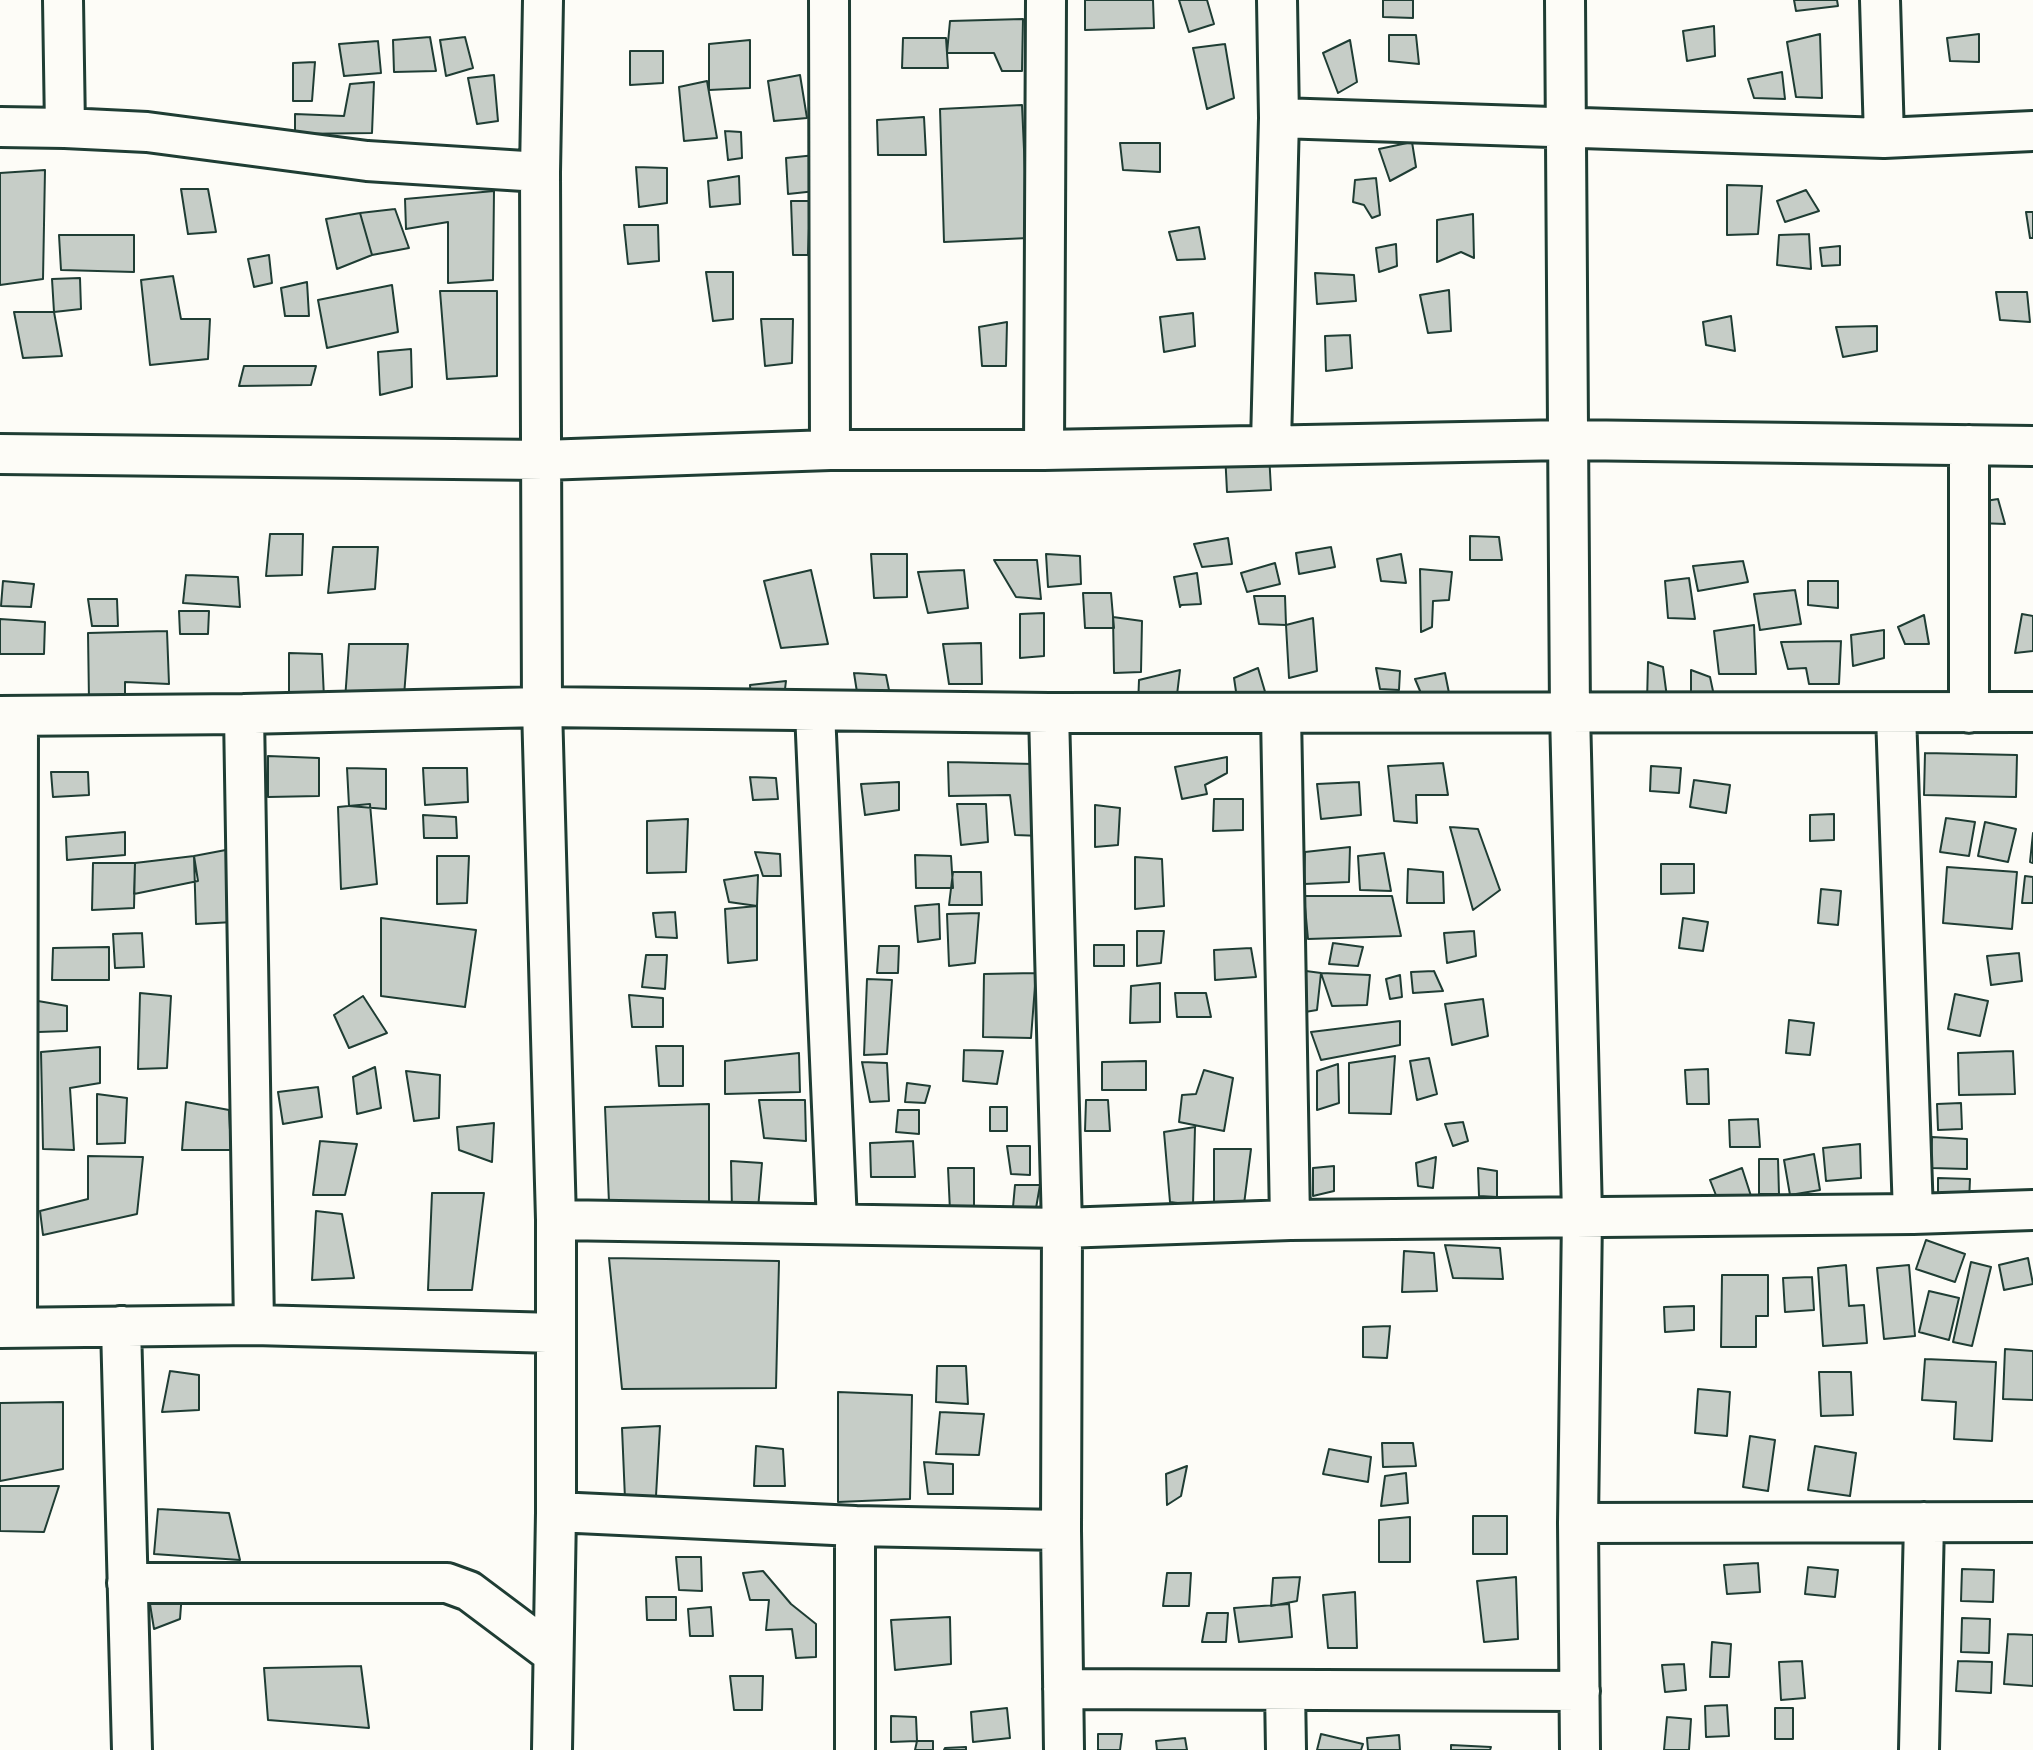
<!DOCTYPE html>
<html>
<head>
<meta charset="utf-8">
<style>
  body { margin:0 }
  canvas { display:block; background:#fdfcf7 }
</style>
</head>
<body>
<canvas width="2033" height="1750"></canvas>
<script>
const ctx = document.querySelector('canvas').getContext('2d');
ctx.lineJoin = 'round';
function paint(path, color) { ctx.fillStyle = color; ctx.fill(path, 'evenodd'); }
const shape = rows => new Path2D(rows.map(r => 'M' + r).join(''));
function stroke(path, color, width, dash) { ctx.strokeStyle = color; ctx.lineWidth = width; ctx.lineCap = dash ? 'butt' : 'round'; ctx.setLineDash(dash || []); ctx.stroke(path); }
const building = shape([
  [1085,0,1153,0,1154,28,1085,30,1085,0],
  [1179,0,1207,0,1214,24,1189,32,1179,0],
  [1383,0,1413,0,1413,18,1383,17,1383,0],
  [1794,0,1837,0,1838,6,1796,11,1794,0],
  [1023,19,1022,71,1002,71,994,53,947,53,950,21,1023,19],
  [1714,26,1715,56,1687,61,1683,31,1714,26],
  [1820,34,1822,98,1796,97,1787,42,1820,34],
  [1979,34,1979,62,1950,61,1947,38,1979,34],
  [1389,35,1416,35,1419,64,1389,61,1389,35],
  [430,37,436,71,394,72,393,40,430,37],
  [465,37,473,68,446,76,440,40,465,37],
  [903,38,946,38,948,68,902,68,903,38],
  [750,40,750,88,709,90,709,44,750,40],
  [1350,40,1357,82,1338,93,1323,53,1350,40],
  [378,41,381,73,344,76,339,44,378,41],
  [1225,44,1234,98,1207,109,1193,48,1225,44],
  [630,51,663,51,663,83,630,85,630,51],
  [315,62,312,101,293,101,293,63,315,62],
  [1782,72,1785,99,1754,98,1748,79,1782,72],
  [494,75,498,121,477,124,468,78,494,75],
  [800,75,807,118,774,121,768,81,800,75],
  [707,81,717,138,684,141,679,87,707,81],
  [374,82,372,133,295,134,295,114,344,116,350,84,374,82],
  [1022,105,1028,238,944,242,940,109,1022,105],
  [924,117,926,155,878,155,877,120,924,117],
  [725,131,741,132,742,158,728,160,725,131],
  [1412,142,1416,167,1390,181,1379,149,1412,142],
  [1120,143,1160,143,1160,172,1123,170,1120,143],
  [816,155,816,191,788,194,786,158,816,155],
  [636,167,667,168,667,203,639,207,636,167],
  [45,170,43,279,0,285,0,173,45,170],
  [739,176,740,204,710,207,708,181,739,176],
  [1376,178,1380,215,1372,218,1364,205,1353,202,1355,180,1376,178],
  [1727,185,1762,186,1758,234,1727,235,1727,185],
  [181,189,208,189,216,232,188,234,181,189],
  [1806,190,1819,211,1785,222,1777,201,1806,190],
  [494,191,493,280,448,283,448,222,406,229,405,199,494,191],
  [791,201,810,201,808,255,793,255,791,201],
  [395,209,409,248,372,255,360,213,395,209],
  [2026,212,2033,212,2033,238,2030,238,2026,212],
  [360,213,372,255,337,269,326,219,360,213],
  [1473,214,1474,258,1461,252,1437,262,1437,220,1473,214],
  [624,225,658,225,659,261,628,264,624,225],
  [1199,227,1205,259,1177,260,1169,232,1199,227],
  [1809,234,1811,269,1777,265,1779,235,1809,234],
  [59,235,134,235,134,272,61,270,59,235],
  [1396,244,1397,266,1379,272,1376,248,1396,244],
  [1840,246,1840,265,1822,266,1820,248,1840,246],
  [269,255,272,283,254,287,248,259,269,255],
  [706,272,733,272,733,319,713,321,706,272],
  [1315,273,1354,275,1356,301,1317,304,1315,273],
  [173,276,181,319,210,319,208,359,150,365,141,280,173,276],
  [80,278,81,309,54,312,52,279,80,278],
  [307,282,309,316,285,316,281,288,307,282],
  [392,285,398,332,327,348,318,300,392,285],
  [1449,290,1451,331,1428,333,1420,295,1449,290],
  [440,291,497,291,497,376,447,379,440,291],
  [1996,292,2027,292,2030,322,2000,320,1996,292],
  [14,312,54,312,62,356,23,358,14,312],
  [1193,313,1195,346,1164,352,1160,317,1193,313],
  [1731,316,1735,351,1706,345,1703,322,1731,316],
  [761,319,793,319,792,363,765,366,761,319],
  [1007,322,1006,366,982,366,979,327,1007,322],
  [1877,326,1877,351,1843,357,1836,327,1877,326],
  [1350,335,1352,368,1326,371,1325,336,1350,335],
  [411,349,412,387,380,395,378,352,411,349],
  [244,366,316,366,311,385,239,386,244,366],
  [1225,452,1269,453,1271,490,1227,492,1225,452],
  [1998,499,2005,524,1978,523,1979,502,1998,499],
  [270,534,303,534,302,575,266,576,270,534],
  [1470,536,1499,537,1502,560,1470,560,1470,536],
  [1228,538,1232,564,1202,567,1194,544,1228,538],
  [333,547,378,547,375,589,328,593,333,547],
  [1331,547,1335,567,1299,574,1296,553,1331,547],
  [871,554,907,554,907,597,874,598,871,554],
  [1046,554,1080,556,1081,584,1048,587,1046,554],
  [1401,554,1406,583,1381,581,1377,559,1401,554],
  [994,560,1037,560,1041,599,1016,597,994,560],
  [1743,561,1748,582,1698,591,1693,566,1743,561],
  [1275,563,1280,584,1247,592,1241,573,1275,563],
  [1420,569,1452,572,1449,600,1433,601,1432,627,1421,632,1420,569],
  [811,570,828,644,781,648,764,581,811,570],
  [964,570,968,608,928,613,918,572,964,570],
  [1197,573,1201,604,1181,605,1180,607,1174,577,1197,573],
  [186,575,238,577,240,607,183,603,186,575],
  [1689,578,1695,619,1668,618,1665,581,1689,578],
  [3,581,34,584,31,607,1,606,3,581],
  [1808,581,1838,581,1838,608,1808,605,1808,581],
  [1795,590,1801,624,1760,630,1754,594,1795,590],
  [1083,593,1111,593,1114,628,1085,628,1083,593],
  [1254,596,1285,596,1286,625,1259,624,1254,596],
  [88,599,117,599,118,626,92,626,88,599],
  [179,611,209,611,208,634,180,634,179,611],
  [1044,613,1044,656,1020,658,1020,614,1044,613],
  [2022,614,2033,616,2033,651,2015,653,2022,614],
  [1924,615,1929,644,1905,644,1898,627,1924,615],
  [1113,617,1142,621,1141,672,1114,673,1113,617],
  [1313,618,1317,671,1289,678,1286,625,1313,618],
  [0,619,45,622,44,654,0,654,0,619],
  [1754,625,1756,674,1719,674,1714,631,1754,625],
  [1884,630,1884,658,1853,666,1851,635,1884,630],
  [167,631,169,684,125,682,125,704,89,701,88,633,167,631],
  [1841,641,1839,684,1809,684,1806,668,1788,669,1781,642,1841,641],
  [981,643,982,684,949,684,943,644,981,643],
  [349,644,408,644,404,696,345,700,349,644],
  [289,653,322,654,324,698,289,699,289,653],
  [1648,662,1663,667,1668,705,1647,702,1648,662],
  [1258,668,1266,695,1238,705,1234,678,1258,668],
  [1376,668,1400,671,1399,690,1380,689,1376,668],
  [1180,670,1176,703,1138,706,1139,680,1180,670],
  [1691,670,1710,677,1716,705,1691,701,1691,670],
  [854,673,886,675,892,705,859,705,854,673],
  [1445,673,1449,693,1423,698,1415,679,1445,673],
  [786,681,783,705,752,711,750,685,786,681],
  [1925,753,2017,755,2016,797,1924,795,1925,753],
  [268,756,319,758,319,796,268,797,268,756],
  [1227,757,1227,773,1205,785,1207,794,1182,799,1175,767,1227,757],
  [948,762,1034,764,1042,836,1015,835,1010,795,949,796,948,762],
  [1443,763,1448,795,1416,795,1417,823,1394,821,1388,766,1443,763],
  [1651,766,1681,768,1679,793,1650,791,1651,766],
  [347,768,386,769,386,809,349,806,347,768],
  [423,768,467,768,468,802,425,805,423,768],
  [51,772,88,772,89,795,53,797,51,772],
  [750,777,776,778,778,799,753,800,750,777],
  [1694,780,1730,785,1726,813,1690,807,1694,780],
  [899,782,899,810,865,815,861,784,899,782],
  [1359,782,1361,815,1321,819,1317,784,1359,782],
  [1214,799,1243,799,1243,830,1213,831,1214,799],
  [370,804,377,884,341,889,338,807,370,804],
  [957,804,986,804,988,842,961,845,957,804],
  [1095,805,1120,808,1118,845,1095,847,1095,805],
  [1834,814,1834,840,1810,841,1810,815,1834,814],
  [423,815,456,817,457,838,424,838,423,815],
  [1946,818,1975,822,1969,856,1940,852,1946,818],
  [688,819,686,872,647,873,647,821,688,819],
  [1985,822,2016,829,2008,862,1978,856,1985,822],
  [1450,827,1478,829,1500,890,1473,910,1450,827],
  [125,832,125,855,67,860,66,837,125,832],
  [2033,833,2033,863,2030,862,2033,833],
  [1350,847,1349,882,1304,884,1305,852,1350,847],
  [231,849,234,922,196,924,194,856,231,849],
  [755,852,780,854,781,876,763,876,755,852],
  [1384,853,1391,891,1360,890,1358,856,1384,853],
  [915,855,951,856,953,888,916,888,915,855],
  [194,856,198,881,134,894,135,863,194,856],
  [437,856,469,856,467,903,437,904,437,856],
  [1135,857,1162,859,1164,906,1135,909,1135,857],
  [93,863,135,863,134,908,92,910,93,863],
  [1661,864,1694,864,1694,893,1661,894,1661,864],
  [1947,867,2017,872,2012,929,1943,923,1947,867],
  [1408,869,1443,872,1444,903,1407,903,1408,869],
  [953,872,981,872,982,905,949,905,953,872],
  [758,875,757,906,729,902,724,880,758,875],
  [2025,876,2033,877,2033,903,2022,903,2025,876],
  [1821,889,1841,891,1838,925,1818,923,1821,889],
  [1304,896,1392,896,1401,936,1308,939,1304,896],
  [939,904,940,939,918,942,915,906,939,904],
  [757,906,757,960,728,963,725,909,757,906],
  [675,912,677,938,656,937,653,913,675,912],
  [979,913,975,963,949,966,947,914,979,913],
  [381,918,476,930,465,1007,381,996,381,918],
  [1683,918,1708,922,1703,951,1679,948,1683,918],
  [1137,931,1164,931,1161,963,1137,966,1137,931],
  [1474,931,1476,956,1447,963,1444,933,1474,931],
  [142,933,144,967,115,968,113,934,142,933],
  [1333,943,1363,947,1358,966,1329,964,1333,943],
  [1094,945,1124,945,1124,966,1094,966,1094,945],
  [879,946,899,946,898,973,877,973,879,946],
  [109,947,109,980,52,980,53,948,109,947],
  [1251,948,1256,977,1215,980,1214,950,1251,948],
  [2019,953,2022,981,1991,985,1987,956,2019,953],
  [646,955,667,955,665,989,642,987,646,955],
  [1306,971,1321,973,1317,1010,1305,1012,1306,971],
  [1434,971,1443,991,1413,993,1411,972,1434,971],
  [1036,973,1031,1038,983,1037,984,974,1036,973],
  [1321,973,1370,975,1367,1005,1332,1006,1321,973],
  [1400,975,1402,997,1390,999,1386,979,1400,975],
  [867,979,892,980,887,1054,864,1055,867,979],
  [1160,983,1160,1022,1130,1023,1131,986,1160,983],
  [140,993,171,996,167,1068,138,1069,140,993],
  [1175,993,1206,993,1211,1017,1177,1017,1175,993],
  [1955,994,1988,1001,1980,1036,1948,1029,1955,994],
  [629,995,663,998,663,1027,632,1027,629,995],
  [363,996,387,1033,349,1048,334,1015,363,996],
  [1483,999,1488,1036,1452,1045,1445,1004,1483,999],
  [38,1001,67,1006,67,1031,38,1032,38,1001],
  [1789,1020,1814,1023,1810,1055,1786,1053,1789,1020],
  [1400,1021,1400,1045,1321,1060,1311,1032,1400,1021],
  [656,1046,683,1046,683,1086,659,1086,656,1046],
  [100,1047,100,1083,70,1088,74,1150,43,1149,41,1052,100,1047],
  [964,1050,1003,1051,997,1084,963,1081,964,1050],
  [2013,1051,2015,1094,1959,1095,1958,1053,2013,1051],
  [799,1053,800,1092,725,1094,725,1061,799,1053],
  [1395,1056,1391,1114,1349,1113,1349,1063,1395,1056],
  [1429,1058,1437,1094,1417,1100,1410,1061,1429,1058],
  [1146,1061,1146,1090,1102,1090,1102,1062,1146,1061],
  [862,1062,887,1063,889,1101,870,1102,862,1062],
  [1338,1064,1339,1103,1317,1110,1317,1071,1338,1064],
  [375,1067,381,1108,357,1114,353,1077,375,1067],
  [1708,1069,1709,1104,1687,1104,1685,1070,1708,1069],
  [1204,1070,1233,1078,1224,1131,1179,1122,1182,1095,1196,1094,1204,1070],
  [406,1071,440,1075,439,1118,414,1121,406,1071],
  [907,1083,930,1086,925,1103,905,1102,907,1083],
  [318,1087,322,1117,283,1124,278,1092,318,1087],
  [97,1094,127,1098,125,1143,97,1144,97,1094],
  [759,1100,805,1100,806,1141,764,1138,759,1100],
  [1086,1100,1108,1100,1110,1131,1085,1131,1086,1100],
  [186,1102,229,1110,231,1150,182,1150,186,1102],
  [1961,1103,1962,1129,1938,1130,1937,1104,1961,1103],
  [709,1104,709,1207,609,1203,605,1107,709,1104],
  [990,1107,1007,1107,1007,1131,990,1131,990,1107],
  [898,1110,919,1110,919,1134,896,1132,898,1110],
  [1758,1119,1760,1147,1730,1147,1729,1120,1758,1119],
  [1463,1122,1468,1141,1453,1146,1445,1124,1463,1122],
  [494,1123,492,1162,459,1150,457,1127,494,1123],
  [1195,1127,1193,1205,1170,1202,1164,1132,1195,1127],
  [1932,1137,1967,1139,1967,1169,1931,1168,1932,1137],
  [320,1141,357,1144,345,1195,313,1195,320,1141],
  [913,1141,915,1177,871,1177,870,1143,913,1141],
  [1860,1144,1861,1178,1826,1181,1823,1148,1860,1144],
  [1007,1146,1030,1146,1030,1175,1011,1174,1007,1146],
  [1214,1149,1251,1149,1240,1236,1214,1227,1214,1149],
  [1814,1154,1820,1190,1790,1195,1784,1160,1814,1154],
  [88,1156,143,1157,137,1214,43,1235,40,1211,88,1199,88,1156],
  [1436,1157,1433,1188,1418,1186,1416,1163,1436,1157],
  [1759,1159,1778,1159,1779,1194,1759,1194,1759,1159],
  [731,1161,762,1163,758,1209,732,1210,731,1161],
  [1334,1166,1334,1191,1313,1196,1313,1168,1334,1166],
  [948,1168,974,1168,974,1211,950,1211,948,1168],
  [1478,1168,1497,1171,1497,1197,1479,1196,1478,1168],
  [1742,1168,1751,1196,1721,1208,1710,1180,1742,1168],
  [1938,1178,1970,1179,1969,1202,1938,1201,1938,1178],
  [1015,1185,1040,1185,1035,1214,1012,1218,1015,1185],
  [432,1193,484,1193,472,1290,428,1290,432,1193],
  [316,1211,342,1214,354,1278,312,1280,316,1211],
  [1926,1240,1965,1254,1955,1282,1916,1269,1926,1240],
  [1445,1245,1500,1248,1503,1279,1453,1278,1445,1245],
  [1404,1251,1434,1253,1437,1291,1402,1292,1404,1251],
  [609,1258,779,1261,776,1388,622,1389,609,1258],
  [2028,1258,2033,1284,2004,1290,1999,1265,2028,1258],
  [1971,1262,1991,1267,1972,1346,1953,1342,1971,1262],
  [1846,1265,1849,1306,1864,1305,1867,1343,1823,1346,1818,1268,1846,1265],
  [1909,1265,1915,1336,1884,1339,1877,1268,1909,1265],
  [1722,1275,1768,1275,1768,1316,1756,1316,1756,1347,1721,1347,1722,1275],
  [1812,1277,1814,1310,1785,1312,1783,1278,1812,1277],
  [1929,1291,1959,1298,1949,1340,1919,1332,1929,1291],
  [1694,1306,1694,1330,1665,1332,1664,1307,1694,1306],
  [1390,1326,1387,1358,1363,1357,1363,1327,1390,1326],
  [2005,1349,2033,1351,2033,1400,2003,1399,2005,1349],
  [1925,1359,1996,1362,1992,1441,1954,1439,1956,1402,1922,1400,1925,1359],
  [937,1366,966,1366,968,1404,936,1402,937,1366],
  [170,1371,199,1375,199,1410,162,1412,170,1371],
  [1819,1372,1851,1372,1853,1415,1821,1416,1819,1372],
  [1698,1389,1730,1392,1727,1436,1695,1433,1698,1389],
  [838,1392,912,1395,910,1499,838,1502,838,1392],
  [63,1402,63,1469,0,1481,0,1403,63,1402],
  [940,1412,984,1414,979,1455,936,1454,940,1412],
  [660,1426,656,1496,625,1499,622,1428,660,1426],
  [1750,1436,1775,1440,1768,1491,1743,1487,1750,1436],
  [1382,1443,1413,1443,1416,1466,1383,1467,1382,1443],
  [756,1446,783,1449,785,1486,754,1486,756,1446],
  [1815,1446,1856,1453,1850,1496,1808,1490,1815,1446],
  [1329,1449,1371,1457,1368,1482,1323,1474,1329,1449],
  [924,1462,953,1464,953,1494,928,1494,924,1462],
  [1187,1466,1181,1496,1167,1505,1166,1474,1187,1466],
  [1406,1473,1408,1503,1381,1506,1385,1476,1406,1473],
  [0,1486,59,1486,44,1532,0,1531,0,1486],
  [158,1509,229,1513,240,1560,154,1554,158,1509],
  [1473,1516,1507,1516,1507,1554,1473,1554,1473,1516],
  [1410,1517,1410,1562,1379,1562,1379,1520,1410,1517],
  [676,1557,701,1557,702,1591,679,1590,676,1557],
  [1758,1563,1760,1592,1727,1594,1724,1565,1758,1563],
  [1808,1567,1838,1570,1835,1597,1805,1594,1808,1567],
  [1962,1569,1994,1570,1993,1602,1961,1601,1962,1569],
  [763,1571,791,1604,816,1624,816,1657,796,1658,792,1629,766,1630,769,1600,750,1600,743,1573,763,1571],
  [1167,1573,1191,1573,1189,1606,1163,1606,1167,1573],
  [1300,1577,1297,1601,1271,1606,1273,1578,1300,1577],
  [1516,1577,1518,1639,1484,1642,1477,1581,1516,1577],
  [182,1592,180,1619,154,1629,149,1598,182,1592],
  [1355,1592,1357,1648,1328,1648,1323,1595,1355,1592],
  [646,1597,676,1597,676,1620,647,1620,646,1597],
  [1289,1604,1292,1637,1239,1642,1234,1608,1289,1604],
  [711,1607,713,1636,690,1636,688,1609,711,1607],
  [1207,1613,1228,1613,1226,1642,1202,1642,1207,1613],
  [950,1617,951,1664,895,1670,891,1620,950,1617],
  [1962,1618,1990,1619,1989,1653,1961,1652,1962,1618],
  [2008,1634,2033,1635,2033,1686,2004,1684,2008,1634],
  [1712,1642,1731,1644,1729,1677,1710,1677,1712,1642],
  [1802,1661,1805,1698,1781,1700,1779,1662,1802,1661],
  [1958,1661,1992,1662,1991,1693,1956,1691,1958,1661],
  [1684,1664,1686,1690,1665,1692,1662,1665,1684,1664],
  [361,1666,369,1728,268,1720,264,1668,361,1666],
  [730,1676,763,1676,762,1710,734,1710,730,1676],
  [1727,1705,1729,1736,1706,1737,1705,1706,1727,1705],
  [1007,1708,1010,1738,973,1742,971,1712,1007,1708],
  [1775,1708,1793,1708,1793,1739,1775,1739,1775,1708],
  [891,1716,916,1717,917,1741,891,1742,891,1716],
  [1667,1717,1691,1719,1689,1750,1664,1750,1667,1717],
  [1098,1734,1122,1734,1120,1750,1098,1750,1098,1734],
  [1321,1734,1363,1744,1361,1750,1317,1750,1321,1734],
  [1399,1735,1400,1750,1368,1750,1367,1738,1399,1735],
  [1185,1738,1187,1750,1157,1750,1156,1741,1185,1738],
  [917,1741,933,1741,933,1750,915,1750,917,1741],
  [1451,1745,1491,1747,1490,1750,1451,1750,1451,1745],
  [966,1747,966,1750,944,1750,945,1748,966,1747]
]);
paint(building, '#c6cdc7');
stroke(building, '#1f3d34', 2);
const street = shape([
  [63,0,65,128],
  [543,0,540,172,542,707,556,1220,556,1512,552,1750],
  [829,0,830,450],
  [1565,0,1570,712,1582,1215,1578,1523,1580,1750],
  [1880,0,1884,138],
  [1279,118,1884,138,2033,131],
  [0,127,65,128,147,132,367,161,540,172],
  [1271,444,1279,118,1277,0],
  [1969,445,1969,713],
  [1044,450,1046,0],
  [0,454,543,460,830,450,1044,450,1567,440,2033,446],
  [815,711,837,1223],
  [1049,713,1062,1228,1061,1530,1064,1750],
  [244,714,254,1325],
  [1281,714,1290,1220],
  [1896,714,1913,1214],
  [0,716,244,714,542,707,1049,713,2033,712],
  [556,1220,1062,1228,1290,1220,1913,1214,2033,1210],
  [121,1326,132,1750],
  [0,1328,254,1325,556,1333],
  [17,1328,18,716],
  [556,1512,855,1526],
  [1578,1523,2033,1522],
  [127,1583,447,1583,469,1591,553,1654],
  [1063,1689,1580,1691],
  [1285,1690,1286,1750],
  [855,1750,855,1526,1061,1530],
  [1919,1750,1924,1522]
]);
stroke(street, '#1f3d34', 44);
stroke(street, '#fdfcf7', 38);
</script>
</body>
</html>
